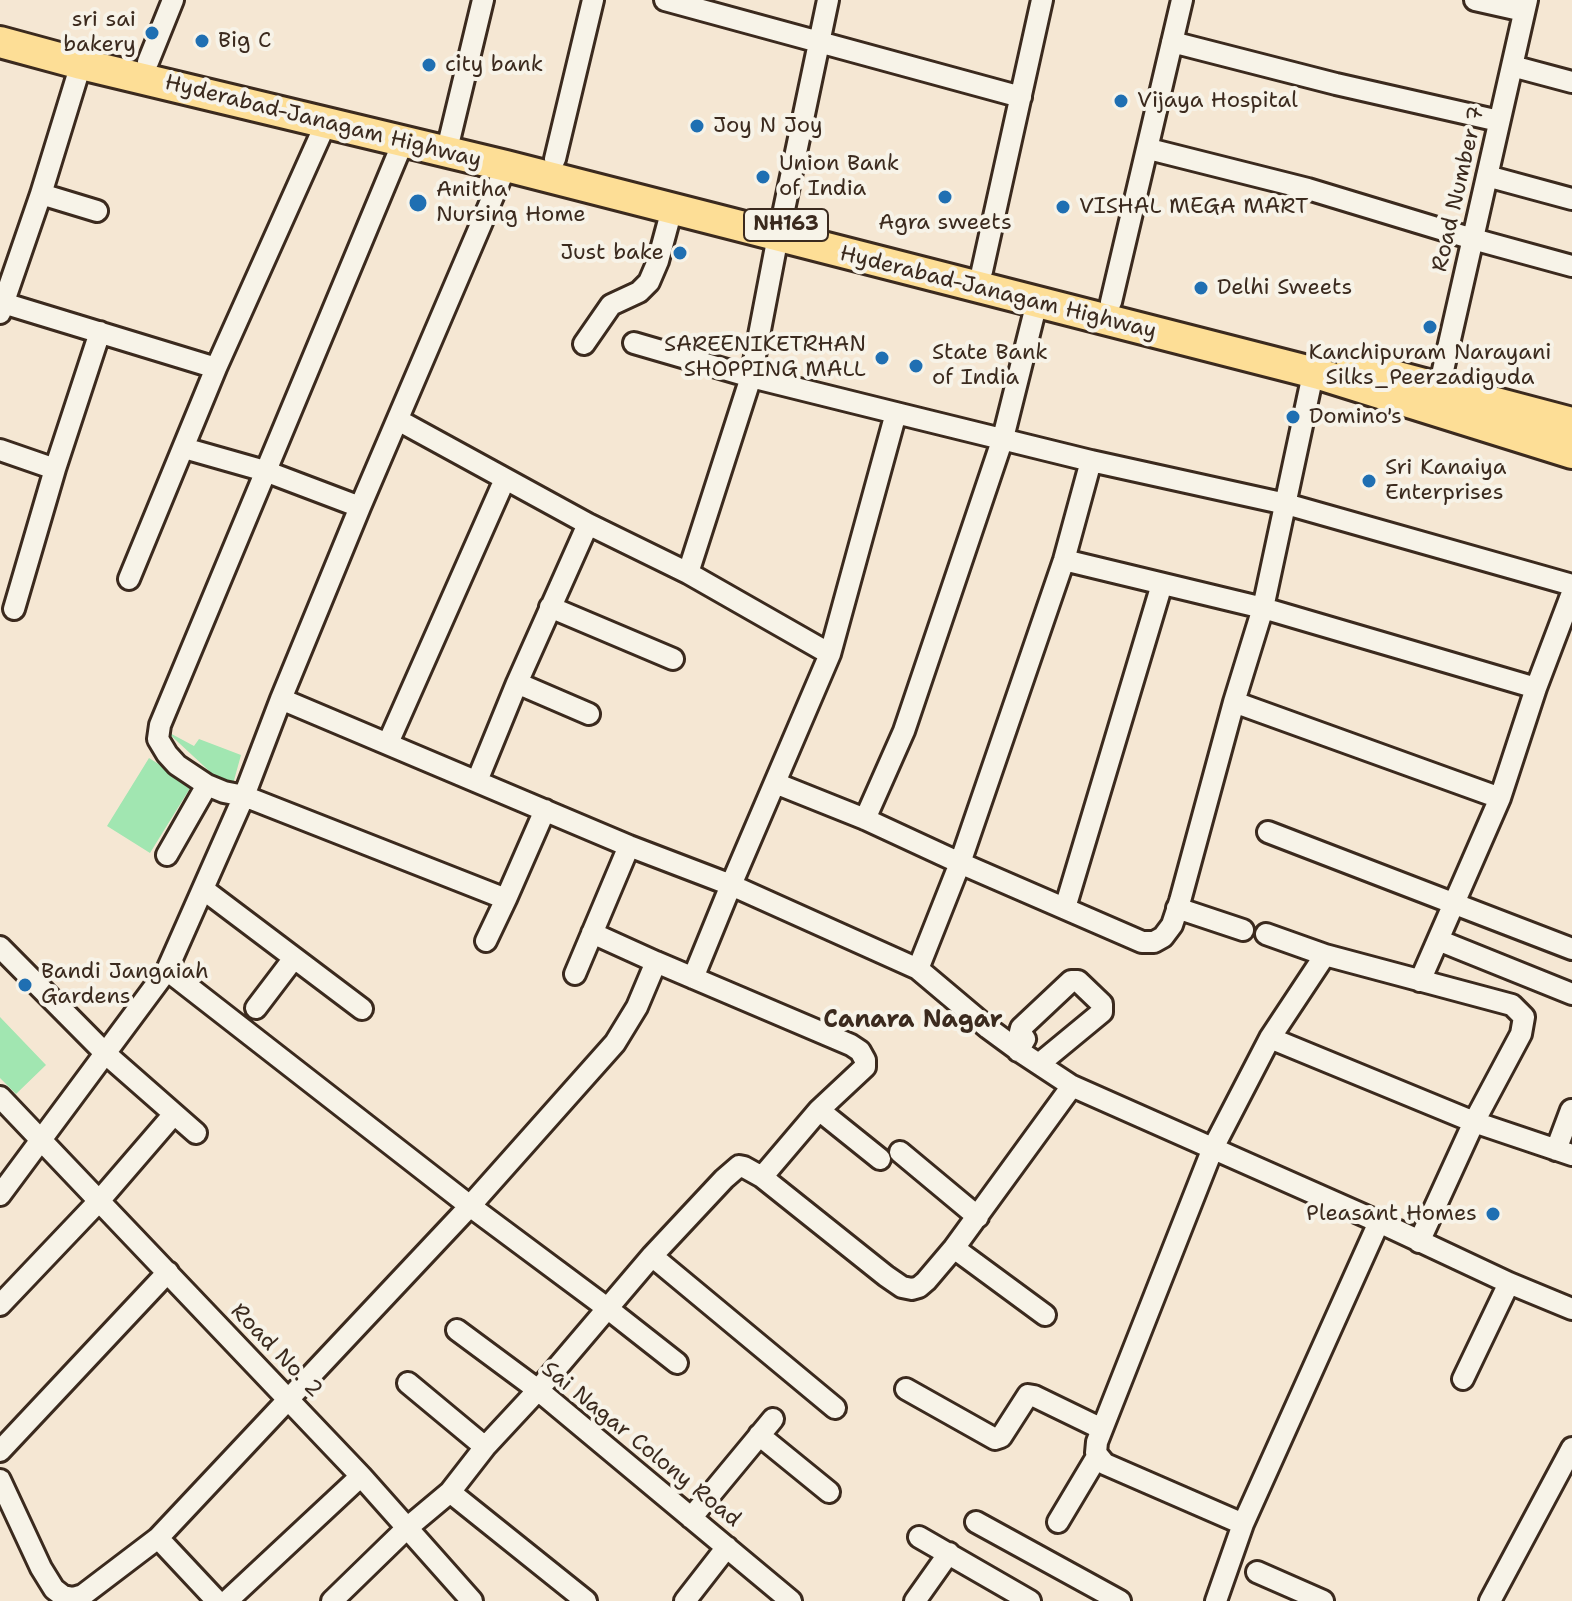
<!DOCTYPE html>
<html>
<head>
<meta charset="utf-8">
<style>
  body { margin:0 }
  canvas { display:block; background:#f5e7d3 }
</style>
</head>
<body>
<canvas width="1572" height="1601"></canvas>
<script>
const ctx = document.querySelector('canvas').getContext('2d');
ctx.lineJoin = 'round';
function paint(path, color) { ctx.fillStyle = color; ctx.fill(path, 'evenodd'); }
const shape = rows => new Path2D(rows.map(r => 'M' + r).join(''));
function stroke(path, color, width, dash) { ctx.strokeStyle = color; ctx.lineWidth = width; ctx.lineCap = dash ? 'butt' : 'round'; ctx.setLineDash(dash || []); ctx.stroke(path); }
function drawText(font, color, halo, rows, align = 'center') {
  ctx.font = font + ' "Shantell Sans",sans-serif'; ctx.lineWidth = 8; ctx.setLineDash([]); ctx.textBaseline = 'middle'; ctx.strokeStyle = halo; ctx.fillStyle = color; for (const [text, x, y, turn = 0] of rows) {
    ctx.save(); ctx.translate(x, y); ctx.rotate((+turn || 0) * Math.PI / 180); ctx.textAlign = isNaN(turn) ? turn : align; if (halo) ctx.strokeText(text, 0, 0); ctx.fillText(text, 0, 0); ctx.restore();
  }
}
paint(shape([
  [166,731,194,746,199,739,241,755,233,784,219,780],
  [149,758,192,785,150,853,107,826],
  [0,1017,46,1065,16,1094,0,1078]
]), '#a1e6b1');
const minor = shape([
  [665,0,1021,97],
  [1475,0,1524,11],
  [1172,42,1336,84,1499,121],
  [148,62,173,0],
  [1512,66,1572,82],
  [450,137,483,0],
  [403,142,160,725,158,739,167,754,177,765,207,785,224,792,244,796,506,899],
  [1149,149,1308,189,1473,239,1572,266],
  [555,159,593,0],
  [1487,176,1572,199],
  [41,194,97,211],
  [781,224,828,0],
  [982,271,1042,0],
  [1111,302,1182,0],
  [3,303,216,368,326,123],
  [0,313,41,194,81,64],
  [634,343,751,377,896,413,1091,461,1286,504,1572,585],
  [584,344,611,305,639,292,649,282,658,261,672,209],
  [1439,388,1527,0],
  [398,420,588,524,688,573,830,654],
  [184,448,265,471,360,507],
  [0,450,55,469,14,609],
  [55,469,100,332],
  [1064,560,1263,608,1536,688],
  [688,573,751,377,778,236],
  [129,579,216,368],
  [550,607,673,659],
  [517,683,589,714],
  [281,699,629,846,731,885,918,969,988,1028,1022,1053,1072,1086,1379,1222,1509,1283,1572,1309],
  [1234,702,1500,798],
  [388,743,505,479],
  [477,781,517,683,588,524],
  [775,783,865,819,960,863,1142,942,1154,942,1163,937,1172,925,1180,901,1234,702,1263,608,1313,374],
  [865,819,904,731,1003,438,1037,302],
  [1268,832,1572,949],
  [167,855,207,785],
  [203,889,362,1009],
  [1065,908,1162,584],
  [1177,908,1243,930],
  [592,933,656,962,851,1045,860,1051,865,1060,865,1067,819,1110,762,1177],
  [1266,934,1325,955],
  [1438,940,1572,994],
  [486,941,506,899,545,810],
  [0,947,106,1054,196,1133],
  [918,969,960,863,1064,560,1091,461],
  [167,970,470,1206,607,1308,677,1363],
  [575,974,629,846],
  [693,978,731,885,830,654,896,413],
  [1420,981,1500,798,1536,688,1572,593],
  [256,1008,294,958],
  [1270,1038,1474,1122,1572,1155],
  [1018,1051,1025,1039,1020,1032,1021,1028,1071,981,1078,981,1102,1004,1102,1012,1039,1064],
  [0,1097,361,1476,472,1601],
  [819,1110,880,1159],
  [1556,1150,1571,1110],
  [900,1152,978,1217],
  [0,1195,167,970,244,796,281,699,360,507,506,166],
  [954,1248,1045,1315],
  [652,1256,835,1408],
  [0,1305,99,1201,174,1114],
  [457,1330,538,1390,791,1601],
  [1463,1379,1509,1283],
  [408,1383,485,1447],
  [906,1389,995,1439,1001,1437,1028,1395,1034,1396,1102,1429],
  [759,1435,829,1492],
  [0,1451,168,1272],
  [0,1480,41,1568,54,1589,63,1596,73,1598,83,1595,158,1538,470,1206,615,1043,637,1007,656,962],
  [450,1492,586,1601],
  [691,1518,773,1419],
  [976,1522,1120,1601],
  [1058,1522,1098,1455],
  [1243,1524,1105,1464,1096,1453,1097,1442,1213,1148,1270,1038,1325,955,1512,1005,1524,1017,1521,1034,1474,1122,1419,1242],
  [919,1537,1030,1601],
  [158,1538,217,1601],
  [1257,1572,1323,1601],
  [227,1601,361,1476],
  [332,1601,407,1528,450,1492,485,1447,538,1390,652,1256,724,1179,739,1166,744,1167,762,1177,886,1276,902,1287,912,1289,919,1287,926,1281,954,1248,1072,1086],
  [685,1601,727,1547],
  [915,1601,949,1553],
  [1216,1601,1243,1524,1379,1222],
  [1490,1601,1572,1448]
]);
const highway = shape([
  [0,42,81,64,506,166,1319,374,1572,453],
  [1352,365,1572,423]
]);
stroke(minor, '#3b2a1e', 26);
stroke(highway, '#3b2a1e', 36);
stroke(minor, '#f7f3e8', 20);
stroke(highway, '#fdde96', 30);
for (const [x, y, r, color] of [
  [152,33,8,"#1f6fb2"],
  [202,41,8,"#1f6fb2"],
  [429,65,8,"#1f6fb2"],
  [1121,101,8,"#1f6fb2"],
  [697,126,8,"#1f6fb2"],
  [763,177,8,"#1f6fb2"],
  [945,197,8,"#1f6fb2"],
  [418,203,10,"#1f6fb2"],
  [1063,207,8,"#1f6fb2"],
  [680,253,8,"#1f6fb2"],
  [1201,288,8,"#1f6fb2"],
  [1430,327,8,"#1f6fb2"],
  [882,358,8,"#1f6fb2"],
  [916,366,8,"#1f6fb2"],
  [1293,417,8,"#1f6fb2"],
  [1369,481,8,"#1f6fb2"],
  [25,985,8,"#1f6fb2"],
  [1493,1214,8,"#1f6fb2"]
]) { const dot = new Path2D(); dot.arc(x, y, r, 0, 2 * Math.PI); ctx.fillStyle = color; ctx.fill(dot); stroke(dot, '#f7f3e8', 3); }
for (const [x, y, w] of [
  [786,225,84]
]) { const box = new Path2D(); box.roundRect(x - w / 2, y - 16, w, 32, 6); ctx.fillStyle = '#f7f3e8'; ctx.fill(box); stroke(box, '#3b2a1e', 2); }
drawText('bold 20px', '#3b2a1e', null, [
  ["NH163",786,225]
]);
drawText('22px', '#3b2a1e', '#f7f3e8', [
  ["sri sai",136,20,"right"],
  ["bakery",136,45,"right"],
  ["Big C",218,41],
  ["city bank",445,65],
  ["Vijaya Hospital",1137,101],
  ["Joy N Joy",713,126],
  ["Union Bank",779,164],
  ["of India",779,189],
  ["Anitha",436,190],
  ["Nursing Home",436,215],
  ["VISHAL MEGA MART",1079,207],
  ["Agra sweets",945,223,"center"],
  ["Just bake",664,253,"right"],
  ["Delhi Sweets",1217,288],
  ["SAREENIKETRHAN",866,345,"right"],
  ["SHOPPING MALL",866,370,"right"],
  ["State Bank",932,353],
  ["of India",932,378],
  ["Kanchipuram Narayani",1430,353,"center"],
  ["Silks_Peerzadiguda",1430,378,"center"],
  ["Domino's",1309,417],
  ["Sri Kanaiya",1385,468],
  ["Enterprises",1385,493],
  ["Bandi Jangaiah",41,972],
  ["Gardens",41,997],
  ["Pleasant Homes",1477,1214,"right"]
], 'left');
drawText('22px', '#3b2a1e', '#f7f3e8', [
  ["Hyderabad-Janagam Highway",323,122,14],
  ["Road Number 7",1459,189,-77],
  ["Hyderabad-Janagam Highway",998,293,14],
  ["Road No. 2",276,1351,46],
  ["Sai Nagar Colony Road",641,1445,39]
]);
drawText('bold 24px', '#3b2a1e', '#f7f3e8', [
  ["Canara Nagar",913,1021]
]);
</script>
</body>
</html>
